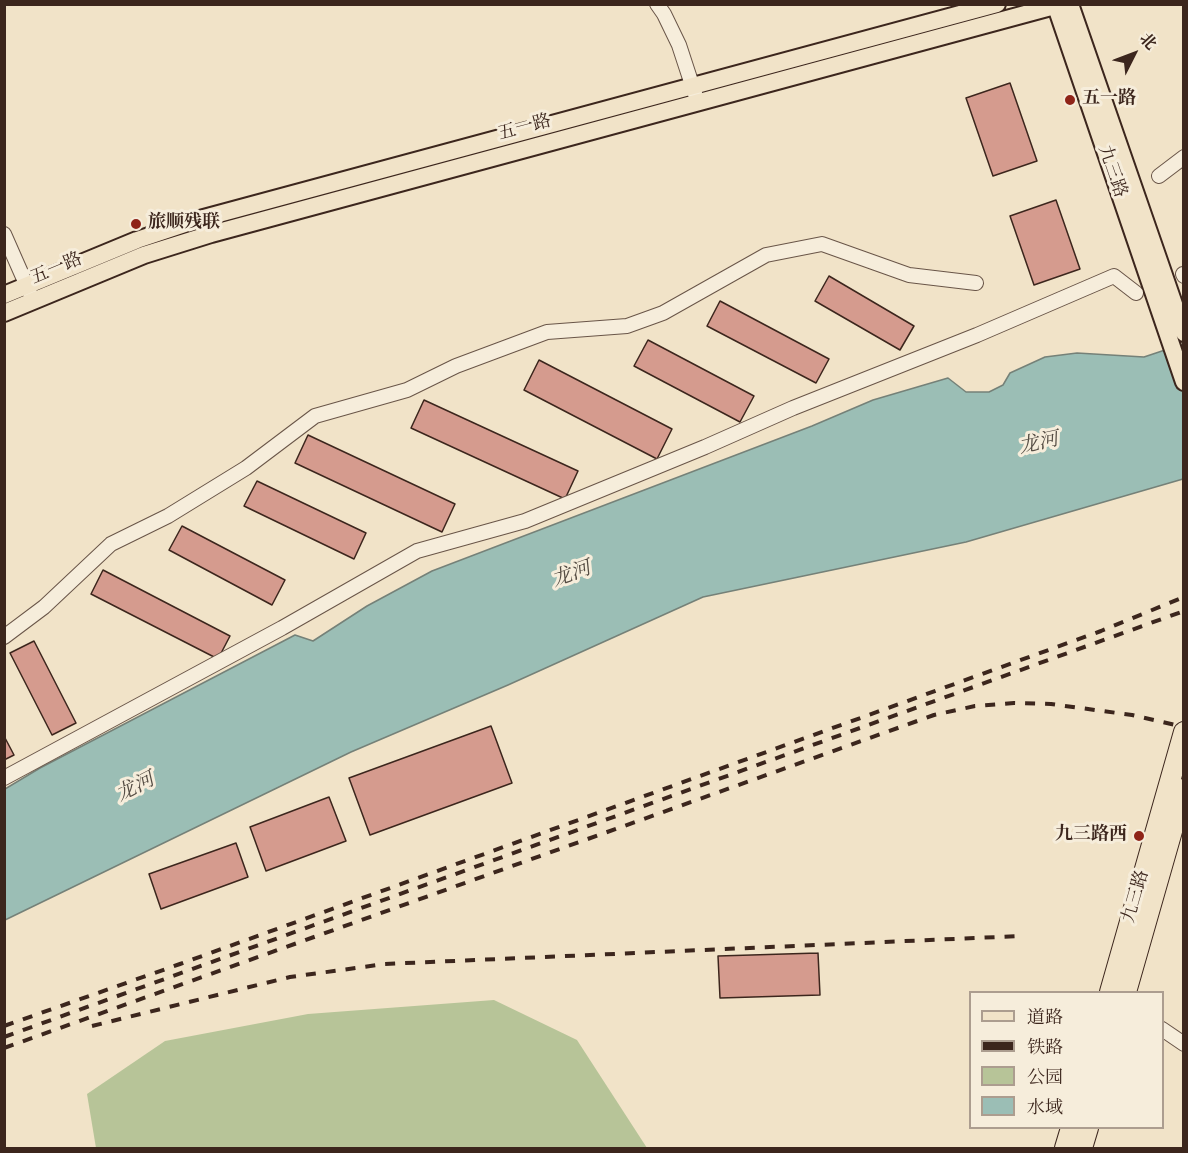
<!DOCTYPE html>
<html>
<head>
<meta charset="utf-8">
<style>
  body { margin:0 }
  #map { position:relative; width:1188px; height:1153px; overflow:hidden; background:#f1e3c8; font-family:Vollkorn,"Noto Serif SC",serif }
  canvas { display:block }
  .frame { position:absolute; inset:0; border:6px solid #3c261d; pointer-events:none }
  .legend { position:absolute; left:969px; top:991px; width:195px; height:138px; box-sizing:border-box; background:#f6eddb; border:2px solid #ac9d8f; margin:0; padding:8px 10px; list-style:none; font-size:18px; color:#3c261d }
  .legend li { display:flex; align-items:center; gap:12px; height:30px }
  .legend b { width:30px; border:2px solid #ac9d8f }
  .north { position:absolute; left:1104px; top:24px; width:60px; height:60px; -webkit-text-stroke:4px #f6eddb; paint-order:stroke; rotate:48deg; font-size:16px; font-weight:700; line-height:24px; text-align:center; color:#3c261d }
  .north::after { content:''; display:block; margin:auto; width:21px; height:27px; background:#3c261d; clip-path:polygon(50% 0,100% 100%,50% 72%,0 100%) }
</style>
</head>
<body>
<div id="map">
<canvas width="1188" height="1153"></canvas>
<div class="frame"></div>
<ul class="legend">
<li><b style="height:8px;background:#f1e3c8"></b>道路</li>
<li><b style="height:8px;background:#3c261d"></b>铁路</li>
<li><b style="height:16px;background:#b7c498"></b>公园</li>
<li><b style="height:16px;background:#9bbeb5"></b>水域</li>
</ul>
<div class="north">北</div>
</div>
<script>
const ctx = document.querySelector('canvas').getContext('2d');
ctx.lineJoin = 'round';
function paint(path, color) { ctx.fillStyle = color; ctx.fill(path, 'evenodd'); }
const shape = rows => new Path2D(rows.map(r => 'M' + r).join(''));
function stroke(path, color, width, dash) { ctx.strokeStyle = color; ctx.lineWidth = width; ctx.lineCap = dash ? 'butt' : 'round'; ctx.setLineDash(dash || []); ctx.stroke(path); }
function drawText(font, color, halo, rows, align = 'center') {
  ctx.font = font + ' Vollkorn,"Noto Serif SC",serif'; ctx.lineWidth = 6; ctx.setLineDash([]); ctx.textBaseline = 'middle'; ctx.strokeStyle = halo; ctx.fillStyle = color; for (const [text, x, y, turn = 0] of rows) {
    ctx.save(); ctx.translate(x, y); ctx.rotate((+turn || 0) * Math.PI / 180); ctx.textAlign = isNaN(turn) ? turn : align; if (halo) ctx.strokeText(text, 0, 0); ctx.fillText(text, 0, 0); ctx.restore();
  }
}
paint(shape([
  [494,1000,577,1040,647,1148,96,1148,87,1094,165,1041,308,1014]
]), '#b7c498');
const water = shape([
  [1183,344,1183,479,966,542,703,597,508,685,351,752,5,920,5,789,40,768,295,635,313,641,367,606,432,571,812,426,873,400,948,378,966,392,989,392,1003,385,1010,373,1045,357,1077,353,1144,357,1183,344]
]);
paint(water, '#9bbeb5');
stroke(water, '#758178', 1.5);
const building = shape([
  [1010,83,1037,161,993,176,966,98,1010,83],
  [1056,200,1080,269,1034,285,1010,216,1056,200],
  [829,276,914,326,900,350,815,301,829,276],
  [720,301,829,359,816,383,707,326,720,301],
  [648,340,754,396,740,422,634,366,648,340],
  [539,360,672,429,657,459,524,390,539,360],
  [424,400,578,471,565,499,411,428,424,400],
  [308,435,455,504,442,532,295,463,308,435],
  [257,481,366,533,354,559,244,506,257,481],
  [182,526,285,580,272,605,169,550,182,526],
  [103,570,230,636,218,659,91,594,103,570],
  [34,641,76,723,52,735,10,653,34,641],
  [491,726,512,783,370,835,349,778,491,726],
  [4,736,14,755,4,760,4,736],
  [329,797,346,841,266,871,250,827,329,797],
  [236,843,248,877,161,909,149,874,236,843],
  [818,953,820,995,720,998,718,956,818,953]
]);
paint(building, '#d59b8e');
stroke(building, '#3c261d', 1.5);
const minor = shape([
  [657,4,664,14,679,45,698,103],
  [1159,176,1184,157],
  [4,234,30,293],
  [1183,274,1184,276],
  [4,637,44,607,111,544,168,516,246,468,315,416,407,390,456,366,547,332,627,326,663,313,766,255,822,244,909,275,976,283],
  [4,778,282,628,417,551,525,521,705,447,793,408,977,335,1114,276,1136,293],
  [1162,1029,1184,1044]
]);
const major = shape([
  [1055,4,1184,382],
  [1070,4,1184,333],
  [4,295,137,240,200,219,997,4],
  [4,313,144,255,211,234,1062,4]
]);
const highway = shape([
  [1110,992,1184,732],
  [1126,992,1184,789],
  [1065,1148,1071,1128],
  [1082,1148,1088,1128]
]);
stroke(minor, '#695548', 16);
stroke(major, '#3c261d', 20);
stroke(highway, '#3c261d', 22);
stroke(minor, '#f6eddb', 14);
stroke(major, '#f1e3c8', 16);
stroke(highway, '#f1e3c8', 20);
stroke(shape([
  [4,1026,180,964,1101,631,1184,597],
  [92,1026,290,977,385,964,1021,936],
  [4,1037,1184,611],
  [4,1048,934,715,975,706,1014,703,1051,704,1132,715,1184,727]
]), '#3c261d', 4, [10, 10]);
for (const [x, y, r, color] of [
  [1070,100,6,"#8f2418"],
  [136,224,6,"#8f2418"],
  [1139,836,6,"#8f2418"]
]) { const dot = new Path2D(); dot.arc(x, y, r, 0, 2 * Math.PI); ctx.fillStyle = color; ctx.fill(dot); stroke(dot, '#f6eddb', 2); }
drawText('bold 18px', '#3c261d', '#f6eddb', [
  ["五一路",1082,100],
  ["旅顺残联",148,224],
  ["九三路西",1127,836,"right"]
], 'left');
drawText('18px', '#3c261d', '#f6eddb', [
  ["五一路",525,129,-15],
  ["九三路",1111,172,71],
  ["五一路",57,270,-23],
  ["九三路",1137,897,-74]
]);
drawText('italic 20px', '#544c43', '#f6eddb', [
  ["龙河",1039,445,-12],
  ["龙河",572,576,-20],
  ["龙河",136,789,-27]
]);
</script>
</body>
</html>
